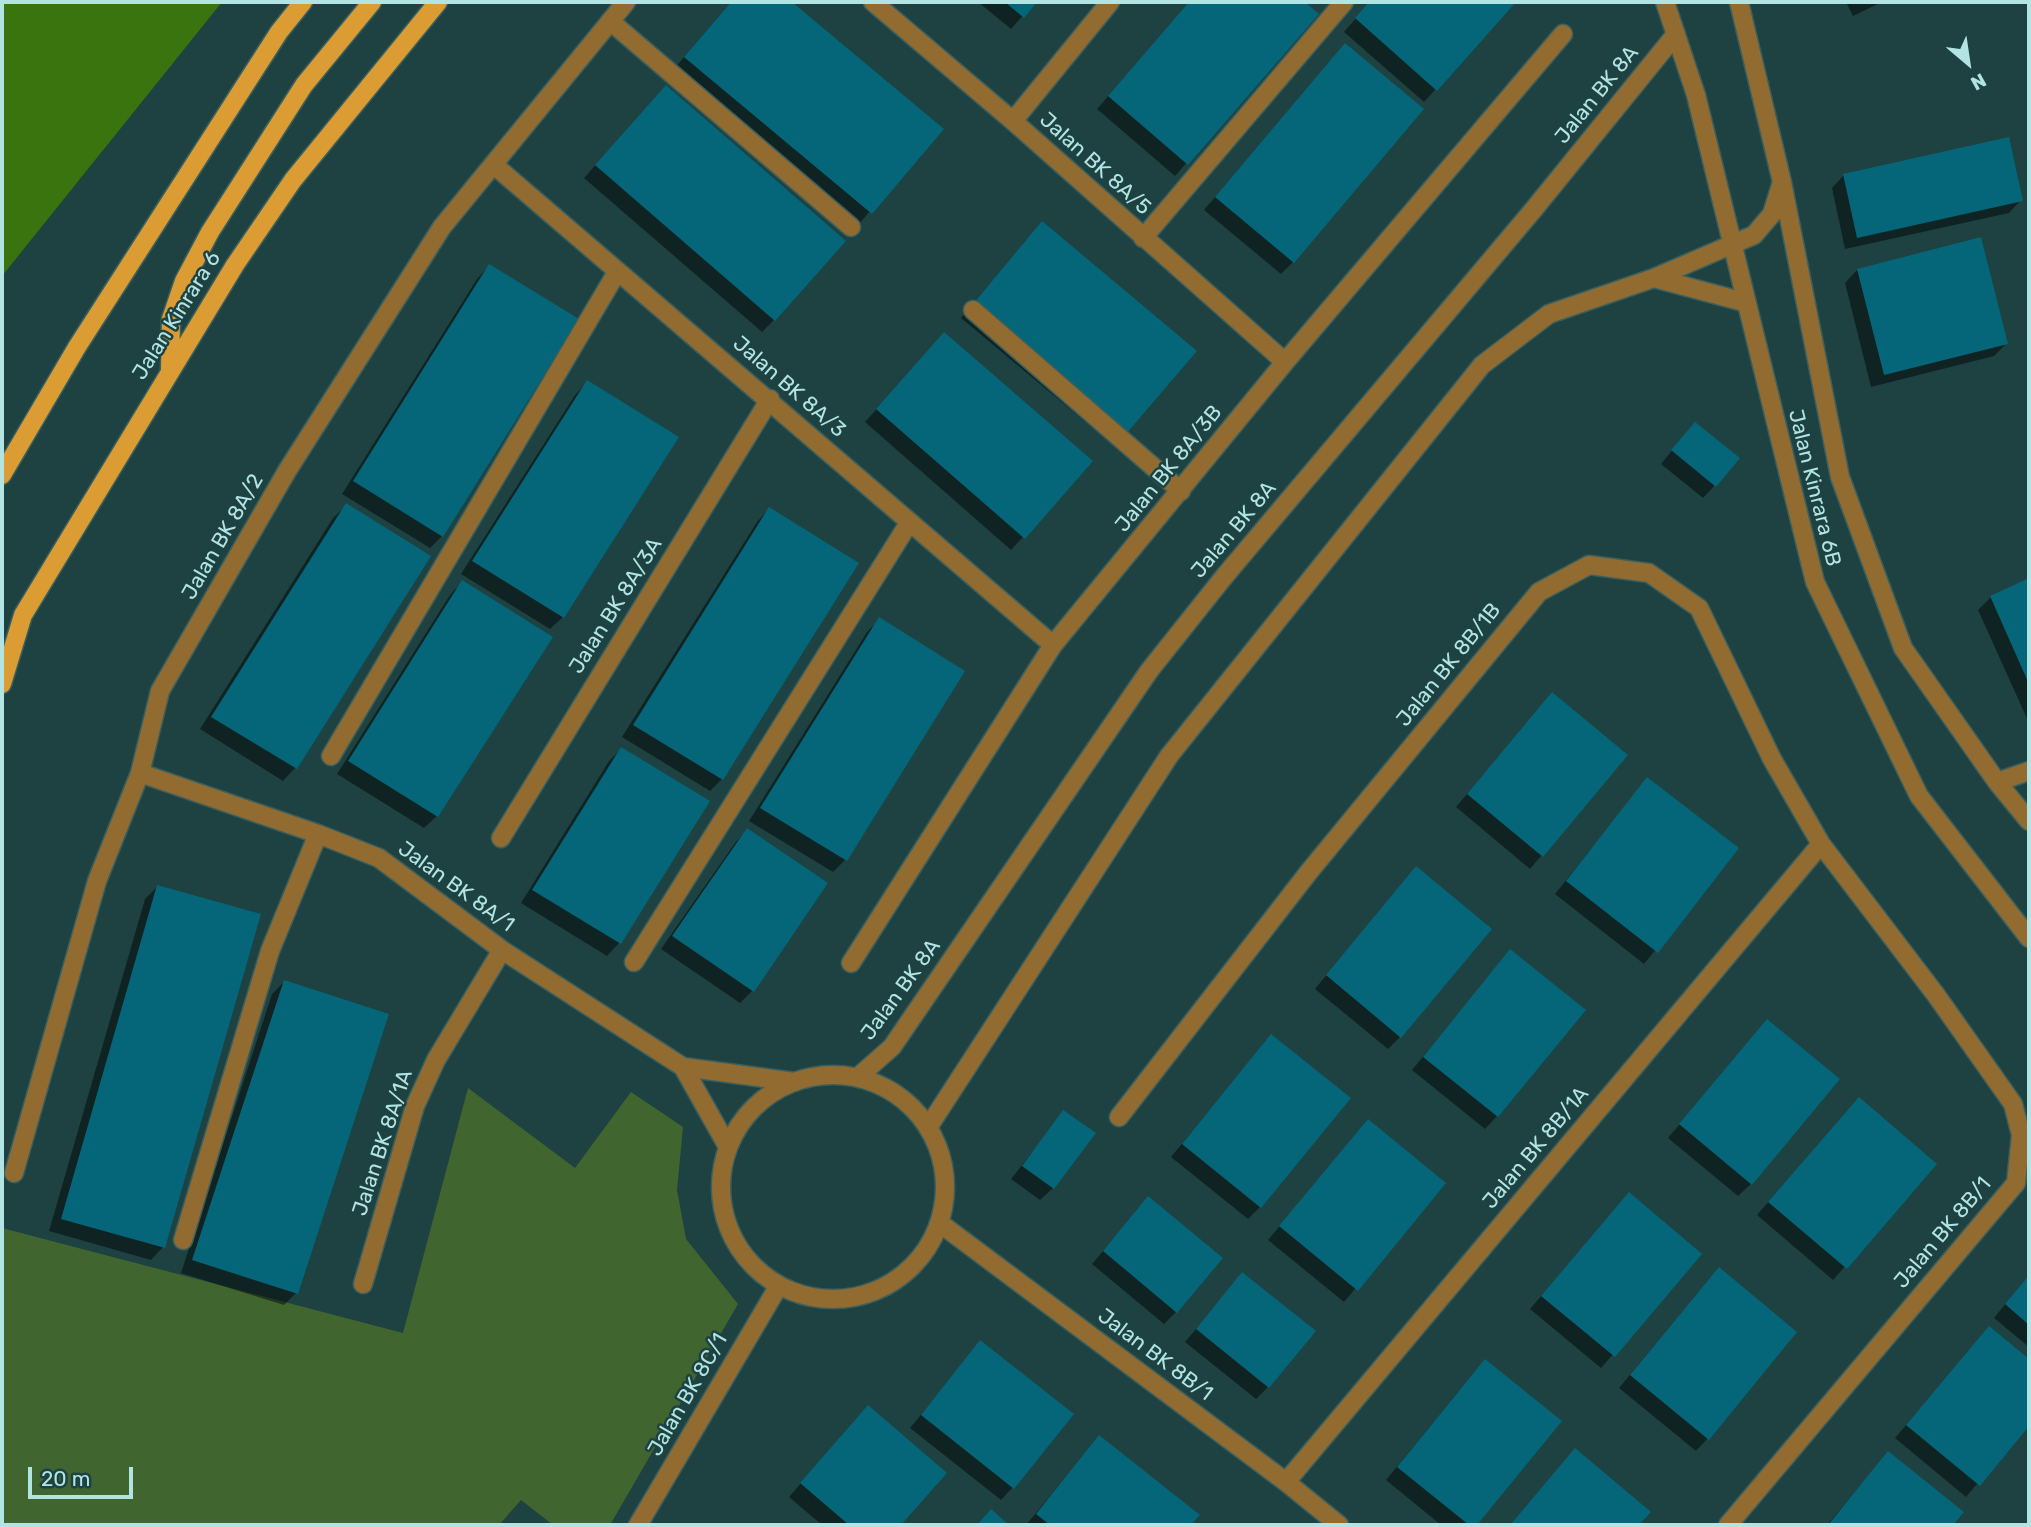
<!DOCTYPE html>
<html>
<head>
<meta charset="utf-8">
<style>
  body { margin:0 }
  #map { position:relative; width:2031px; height:1527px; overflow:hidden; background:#1e4242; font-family:Rubik,sans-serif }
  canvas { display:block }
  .frame { position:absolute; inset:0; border:4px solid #b2e4e4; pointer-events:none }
  .north { position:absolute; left:1933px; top:28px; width:70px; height:70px; -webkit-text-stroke:5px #1e4242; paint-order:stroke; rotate:151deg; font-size:19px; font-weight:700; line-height:28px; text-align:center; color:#b2e4e4 }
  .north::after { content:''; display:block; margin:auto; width:24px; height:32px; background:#b2e4e4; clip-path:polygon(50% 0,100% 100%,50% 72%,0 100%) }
  .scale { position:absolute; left:28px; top:1467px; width:105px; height:32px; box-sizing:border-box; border:4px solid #b2e4e4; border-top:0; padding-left:9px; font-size:21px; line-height:24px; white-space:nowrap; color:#b2e4e4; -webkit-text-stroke:5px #1e4242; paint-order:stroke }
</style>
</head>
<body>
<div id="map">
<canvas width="2031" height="1527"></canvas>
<div class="frame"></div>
<div class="north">N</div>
<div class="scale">20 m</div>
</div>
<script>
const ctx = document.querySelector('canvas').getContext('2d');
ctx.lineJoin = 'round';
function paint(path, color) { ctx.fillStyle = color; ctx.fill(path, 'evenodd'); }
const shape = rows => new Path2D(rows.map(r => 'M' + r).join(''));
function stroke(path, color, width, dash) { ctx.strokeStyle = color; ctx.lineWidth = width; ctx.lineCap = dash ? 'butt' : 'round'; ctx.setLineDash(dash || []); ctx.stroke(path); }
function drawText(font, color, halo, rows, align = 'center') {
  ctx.font = font + ' Rubik,sans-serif'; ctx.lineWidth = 5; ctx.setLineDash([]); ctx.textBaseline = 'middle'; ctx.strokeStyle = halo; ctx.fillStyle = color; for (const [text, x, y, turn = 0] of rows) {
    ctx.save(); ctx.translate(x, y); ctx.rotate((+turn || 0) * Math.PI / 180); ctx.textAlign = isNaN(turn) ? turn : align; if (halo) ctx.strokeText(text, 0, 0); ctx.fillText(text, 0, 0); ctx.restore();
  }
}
paint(shape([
  [468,1088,575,1168,631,1092,683,1127,677,1190,686,1239,738,1304,610,1525,553,1525,521,1500,499,1525,2,1525,2,1228,403,1333]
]), '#41652f');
paint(shape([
  [2,2,222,2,2,276]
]), '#3a740f');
paint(shape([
  [731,2,790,2,941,129,858,225,673,70],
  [978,2,1035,2,1011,29],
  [1190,2,1303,2,1317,14,1175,176,1097,109],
  [1370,2,1514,2,1424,102,1344,32],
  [1846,2,1882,2,1853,16],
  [1345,45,1293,262,1281,274,1204,210],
  [654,99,774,320,762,332,584,178],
  [1844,175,2021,200,2009,213,1845,249,1832,188],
  [1030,236,1125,433,1113,445,961,318],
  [489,266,442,536,430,548,342,494,477,279],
  [1857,270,2006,344,1994,356,1871,387,1845,283],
  [932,347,1023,537,1011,550,865,422],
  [587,382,563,617,550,629,461,574,575,395],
  [1683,437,1715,485,1703,498,1661,464],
  [346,506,429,557,295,768,283,781,200,729,333,518],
  [769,509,722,779,710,791,622,737,757,522],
  [2029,580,2029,723,1978,610,1991,597],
  [462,582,437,816,424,828,337,774,450,595],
  [879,620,845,860,833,872,749,821,867,632],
  [1552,694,1626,756,1530,869,1456,807],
  [621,749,708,801,619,943,607,956,521,903,609,761],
  [1647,779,1737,849,1644,964,1555,894],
  [747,830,752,991,740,1003,661,949,735,843],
  [1404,881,1400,1037,1388,1049,1315,989],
  [157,887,163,1247,151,1260,49,1231,145,899],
  [1510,951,1497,1116,1485,1129,1412,1070],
  [284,982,296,1293,284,1305,181,1273,272,994],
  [1767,1021,1751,1184,1738,1196,1668,1138],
  [1271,1036,1260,1207,1248,1219,1171,1157],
  [1064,1112,1053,1188,1040,1200,1011,1179],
  [1847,1112,1935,1164,1833,1280,1757,1215],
  [1368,1121,1444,1183,1344,1302,1268,1240],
  [1629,1194,1700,1254,1601,1368,1530,1309],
  [1148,1199,1176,1312,1164,1324,1092,1264],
  [1242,1275,1268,1387,1256,1399,1185,1342],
  [2029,1275,2029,1347,1994,1318],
  [1707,1282,1708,1438,1696,1451,1619,1388],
  [1989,1328,2029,1361,2029,1423,1966,1497,1895,1438],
  [980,1343,1013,1487,1001,1500,910,1428],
  [1473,1374,1560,1422,1475,1525,1441,1525,1386,1480],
  [855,1420,944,1473,899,1525,822,1525,789,1497],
  [1099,1437,1197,1515,1189,1525,1026,1525],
  [1888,1453,1961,1513,1951,1525,1827,1525],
  [1563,1463,1648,1512,1637,1525,1510,1525]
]), '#0007');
paint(shape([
  [731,2,792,2,944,129,872,214,684,57],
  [1005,2,1037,2,1024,18],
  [1189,2,1305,2,1319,14,1188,165,1108,96],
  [1369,2,1516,2,1437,91,1355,18],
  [1345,43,1424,109,1294,263,1215,197],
  [666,85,846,241,775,321,595,165],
  [2009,137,2023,201,1857,238,1843,174],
  [1042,221,1197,351,1126,434,972,305],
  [1981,237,2008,344,1884,375,1857,269],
  [489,264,579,319,443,537,353,481],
  [944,332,1093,461,1025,539,876,409],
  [587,380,679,437,564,618,472,561],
  [1695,422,1740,458,1716,487,1671,450],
  [346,503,431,556,297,769,211,717],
  [769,507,859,563,723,780,633,725],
  [2029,578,2029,684,1990,596],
  [462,580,553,637,438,817,348,761],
  [879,617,965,671,847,861,760,808],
  [1552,692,1628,755,1543,857,1467,794],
  [621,747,710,801,621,944,532,890],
  [1647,777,1739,848,1658,953,1566,881],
  [747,828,828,883,754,992,672,936],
  [1416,866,1492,929,1401,1038,1326,975],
  [157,885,261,914,165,1248,61,1219],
  [1510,949,1586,1010,1498,1117,1423,1057],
  [284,980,389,1014,298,1294,192,1260],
  [1767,1019,1840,1079,1752,1185,1679,1124],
  [1271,1034,1351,1098,1261,1208,1182,1144],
  [1859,1097,1937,1164,1847,1269,1768,1202],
  [1063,1110,1096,1133,1054,1189,1022,1166],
  [1368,1119,1446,1183,1358,1291,1279,1226],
  [1629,1192,1702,1254,1615,1357,1541,1296],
  [1148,1196,1223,1258,1177,1313,1103,1251],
  [1719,1267,1797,1332,1709,1440,1630,1375],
  [1242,1272,1316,1331,1269,1388,1196,1329],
  [2029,1275,2029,1325,2005,1304],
  [1989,1326,2029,1359,2029,1426,1980,1486,1906,1425],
  [980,1340,1074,1414,1014,1489,921,1415],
  [1485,1359,1562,1421,1477,1525,1469,1525,1397,1467],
  [868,1405,947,1473,901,1525,849,1525,800,1483],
  [1099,1435,1200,1515,1191,1525,1050,1525,1036,1514],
  [1575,1448,1651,1512,1639,1525,1510,1525],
  [1888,1451,1964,1512,1953,1525,1828,1525],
  [991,1509,1009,1525,977,1525]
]), '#046678');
const minor = shape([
  [873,2,1013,121,1285,362],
  [1665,2,1696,95,1815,582,1919,796,2029,938],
  [1739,2,1782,182,1840,477,1903,648,1997,782,2029,821],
  [610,21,851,227],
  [1013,121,1110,2],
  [494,165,1053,645],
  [1143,238,1344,2],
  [1654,278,1744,302],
  [973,310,1181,491],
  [331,756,617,272],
  [140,773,318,834,379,858,502,950,683,1067,795,1082],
  [1997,782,2029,771],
  [501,838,770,399],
  [634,962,909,523],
  [851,963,1053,645,1285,362,1563,34],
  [683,1067,728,1147],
  '721 1187a112 112 0 1 1 224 0a112 112 0 1 1-224 0Z',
  [858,1077,892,1047,1149,671,1223,578,1534,209,1676,34],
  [1119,1117,1308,873,1539,592,1589,565,1649,573,1699,608,1772,759,1821,844,1936,995,2013,1104,2021,1135,2016,1183,1728,1525],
  [929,1126,1169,756,1482,365,1549,314,1654,278,1754,235,1772,214,1782,182],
  [14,1173,97,881,140,773,160,691,287,471,442,227,626,2],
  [941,1224,1286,1482,1339,1525],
  [183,1240,270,951,318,834],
  [363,1284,415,1106,436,1060,502,950],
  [1286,1482,1821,844],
  [638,1525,778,1287]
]);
const major = shape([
  [170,369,171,319,184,281,210,232,304,85,372,2],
  [2,475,77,347,279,32,303,2],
  [2,684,23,615,235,265,293,180,438,2]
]);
stroke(minor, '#395f5f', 21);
stroke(major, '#395f5f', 21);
stroke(minor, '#926b30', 18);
stroke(major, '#da9c33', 18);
drawText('21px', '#b2e4e4', '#1e4242', [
  ["Jalan BK 8A",1597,95,-51],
  ["Jalan BK 8A/5",1095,164,42],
  ["Jalan Kinrara 6",177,316,-58],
  ["Jalan BK 8A/3",789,387,41],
  ["Jalan BK 8A/3B",1169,469,-51],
  ["Jalan Kinrara 6B",1814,488,76],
  ["Jalan BK 8A",1234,530,-50],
  ["Jalan BK 8A/2",223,537,-60],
  ["Jalan BK 8A/3A",616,606,-58],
  ["Jalan BK 8B/1B",1449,665,-51],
  ["Jalan BK 8A/1",456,887,36],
  ["Jalan BK 8A",901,990,-54],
  ["Jalan BK 8A/1A",383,1143,-72],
  ["Jalan BK 8B/1A",1536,1148,-50],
  ["Jalan BK 8B/1",1943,1233,-50],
  ["Jalan BK 8B/1",1155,1355,37],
  ["Jalan BK 8C/1",688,1395,-60]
]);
</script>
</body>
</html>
